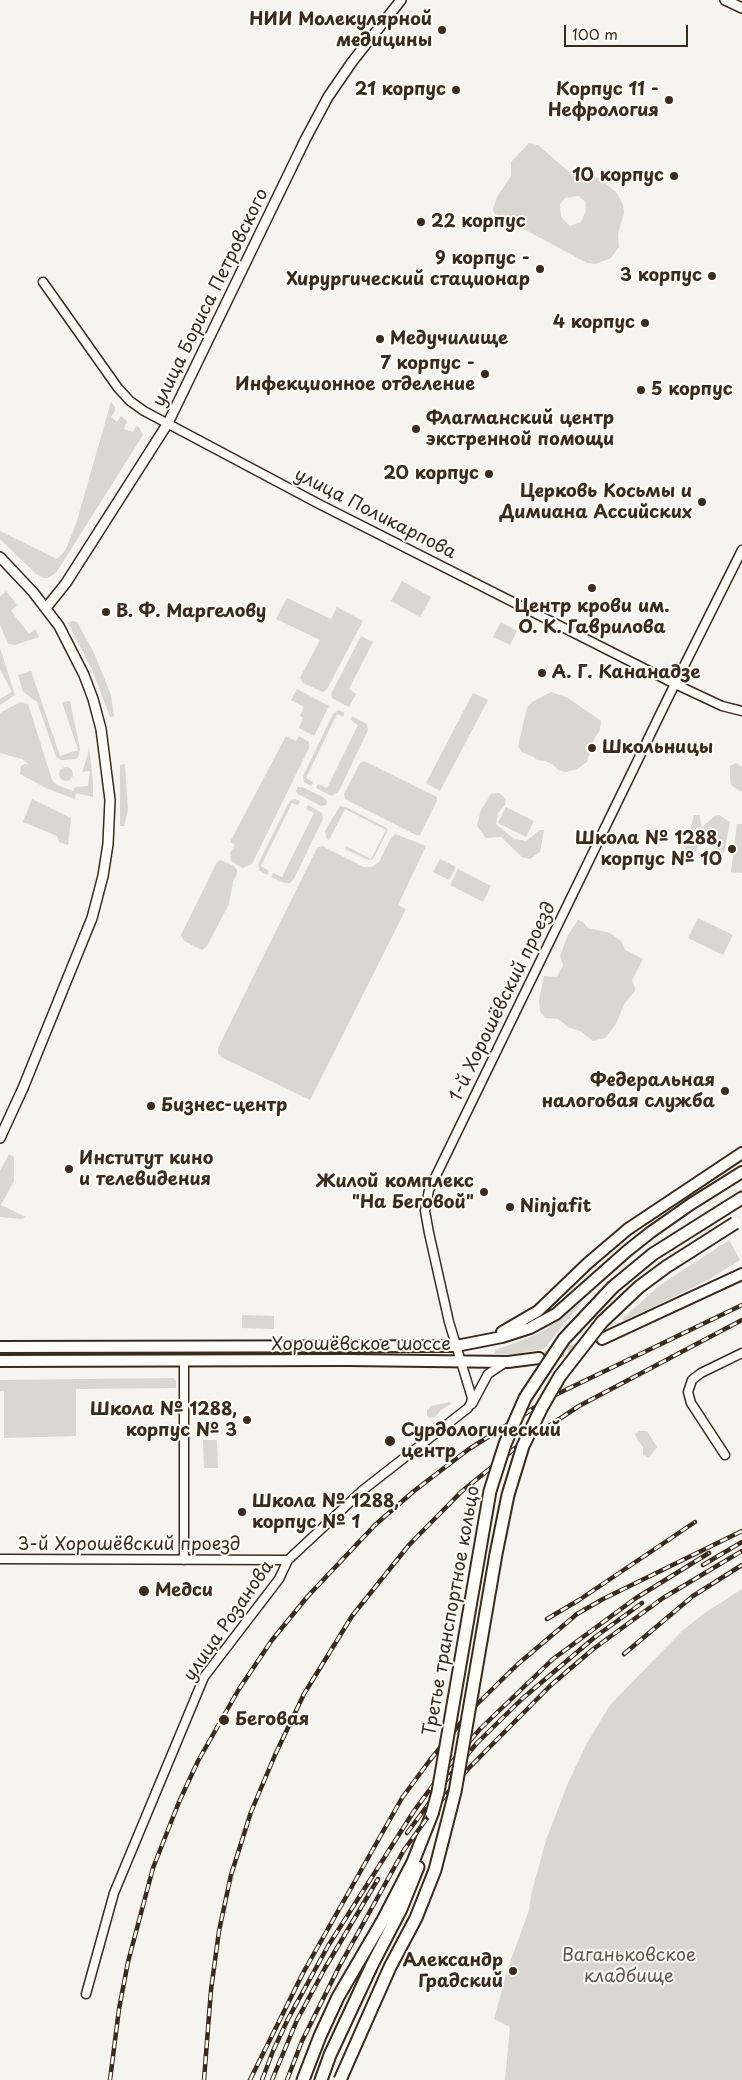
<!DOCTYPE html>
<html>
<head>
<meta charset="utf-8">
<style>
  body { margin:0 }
  #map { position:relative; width:742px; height:2080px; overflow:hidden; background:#f5f4ee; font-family:"Playpen Sans",sans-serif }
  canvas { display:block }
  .scale { position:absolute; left:564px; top:25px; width:124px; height:22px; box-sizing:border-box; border:2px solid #3b2a1e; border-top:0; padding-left:6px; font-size:15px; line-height:18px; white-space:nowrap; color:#3b2a1e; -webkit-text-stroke:4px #fdfcf7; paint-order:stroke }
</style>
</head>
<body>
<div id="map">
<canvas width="742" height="2080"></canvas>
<div class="scale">100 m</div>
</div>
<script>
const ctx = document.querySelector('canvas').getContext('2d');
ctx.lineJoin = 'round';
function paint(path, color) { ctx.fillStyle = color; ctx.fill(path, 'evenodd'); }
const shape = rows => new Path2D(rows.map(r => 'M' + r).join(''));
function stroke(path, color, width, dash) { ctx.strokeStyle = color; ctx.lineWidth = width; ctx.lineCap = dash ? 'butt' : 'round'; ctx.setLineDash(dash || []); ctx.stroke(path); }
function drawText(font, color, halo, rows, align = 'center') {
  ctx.font = font + ' "Playpen Sans",sans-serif'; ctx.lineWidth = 4; ctx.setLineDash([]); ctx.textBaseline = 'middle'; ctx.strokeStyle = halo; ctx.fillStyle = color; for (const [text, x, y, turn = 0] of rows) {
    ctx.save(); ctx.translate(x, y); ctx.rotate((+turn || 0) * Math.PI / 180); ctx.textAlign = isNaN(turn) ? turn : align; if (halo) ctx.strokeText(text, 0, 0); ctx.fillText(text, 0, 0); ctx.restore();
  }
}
paint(shape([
  [529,143,538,145,569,172,599,178,617,193,623,205,624,213,618,234,619,247,611,258,595,264,587,263,494,213,493,209,497,197,511,176,511,162],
  [578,196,585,201,586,210,581,222,570,226,561,217,560,204,565,198],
  [111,402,115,407,115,411,111,417,117,422,121,416,127,421,124,429,133,432,136,426,139,427,143,435,56,573,48,578,44,578,36,574,0,539,0,531,57,559,65,551,76,524],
  [402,581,431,597,420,617,391,601],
  [6,591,17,605,11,611,29,634,35,629,39,637,15,645,8,644,0,625,0,597],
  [287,598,331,619,337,607,363,621,327,689,323,692,303,683,300,678,320,640,276,619],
  [72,621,77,622,94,653,111,695,114,716,110,717,93,672,68,623],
  [501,622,517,631,510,645,493,637],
  [361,636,373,642,349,689,356,694,349,707,332,698,331,694],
  [0,648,15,695,0,705,0,699,12,692,0,669],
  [31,671,60,756,78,750,62,702,70,701,80,749,78,758,76,759,61,760,56,757,37,702,23,692,18,675],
  [297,689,329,706,314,736,299,728,303,718,300,716,304,707,291,700],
  [551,692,568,698,601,721,600,730,593,741,587,762,577,769,566,772,558,770,552,764,545,761,537,760,534,757,522,752,518,746,527,708,532,702],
  [473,693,488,700,440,791,426,783],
  [20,702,28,704,52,780,57,785,73,791,75,787,88,786,90,771,82,772,88,754,89,746,93,782,93,797,76,793,75,799,46,788,20,774,21,766,25,764,29,764,22,759,0,753,0,713],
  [339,710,345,713,343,717,337,714,306,778,313,782,311,786,304,782,303,776,333,714],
  [352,716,367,724,368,730,339,791,332,796,316,788,318,784,327,788,358,725,351,720],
  [286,736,296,741,299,736,309,742,309,748,252,864,243,868,231,861,230,853,235,845,230,842],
  [364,761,437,797,437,801,420,835,416,835,345,799,344,794,360,763],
  [736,763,742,767,742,791,740,791,731,785,730,778,730,766],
  [125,764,128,810,124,826,120,826,120,765],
  '59 774a7 7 0 1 1 14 0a7 7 0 1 1-14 0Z',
  [297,787,302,787,325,798,327,802,326,805,321,806,298,794,296,792],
  [499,793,506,799,505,805,498,813,496,824,514,839,526,841,540,830,544,830,540,852,530,859,522,857,501,837,486,838,477,826,481,810,491,794],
  [32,799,71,818,68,845,59,842,57,836,23,822],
  [294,799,300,801,298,805,292,803,261,866,269,871,267,875,259,870,258,864,289,802],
  [308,805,322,813,323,819,294,879,290,883,285,883,271,877,273,873,282,877,314,813,306,809],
  [340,806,346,807,387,828,387,832,373,859,368,860,345,849,346,846,371,859,386,830,345,809,329,840,327,839,325,831],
  [506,807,534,821,526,837,498,823],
  [694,815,700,815,701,828,715,816,719,815,730,822,724,853,715,851,712,839,700,839,696,852,688,864,683,856],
  [737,824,742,824,742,873,731,872],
  [395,834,426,846,398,905,406,909,310,1100,221,1057,218,1053,218,1048,317,848,322,846,364,867,372,867,379,862,391,838],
  [440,859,456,867,449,880,433,872],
  [220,860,234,866,237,870,237,874,233,882,229,904,207,946,202,950,184,941,181,935,216,864],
  [458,869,491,886,483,902,450,885],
  [698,918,733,935,723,955,688,938],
  [578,920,582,921,588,928,610,933,621,941,625,950,643,959,632,980,635,987,635,991,624,1004,616,1024,605,1038,593,1041,580,1031,568,1027,558,1019,545,1018,540,1011,539,1000,544,976,557,977,563,965,560,956,568,935],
  [9,1154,14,1157,14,1181,1,1205,26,1217,22,1219,0,1217,0,1171],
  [729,1240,740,1260,708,1280,624,1321,622,1319,659,1286],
  [583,1301,544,1349,513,1354,494,1354,495,1350,531,1337,548,1328],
  [242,1315,274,1316,274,1329,242,1328],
  [173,1378,176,1381,176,1388,76,1389,76,1436,4,1438,4,1391,0,1391,0,1380],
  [450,1402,451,1404,441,1410,435,1417,430,1418,427,1416,427,1410,431,1406],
  [639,1431,647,1431,657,1447,649,1458,643,1455,643,1447,638,1441,635,1434],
  [203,1440,217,1440,218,1468,204,1468],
  [742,1589,742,2080,505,2080,510,2027,494,2019,507,1971,529,1910,531,1895,546,1840,568,1783,587,1743,610,1705,682,1631,703,1614]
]), '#dad6d0');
stroke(shape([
  [539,1358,575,1349,602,1339]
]), '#d0ccc4', 10, [10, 5]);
const minor = shape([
  [43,282,118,388,130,401,144,411,319,504,675,684,722,706,742,711],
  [472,1404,488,1374,506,1362],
  [725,1455,691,1403,688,1392,692,1380,701,1373,742,1353],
  [0,1559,288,1560],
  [184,1560,184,1361],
  [86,1994,114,1893,204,1677,279,1579,288,1560,363,1490,468,1408,471,1403,472,1398,449,1322,429,1233,425,1211,429,1190,668,698,742,550]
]);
const tertiary = shape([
  [725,0,742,8],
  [0,557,33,592,59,626,84,675,93,699,101,729,110,800,108,844,103,876,92,918,23,1088,0,1138],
  [46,608,66,583,168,423,305,140,328,97,352,62,401,0]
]);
const secondary = shape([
  [502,1332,538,1311,588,1263,628,1229,742,1153],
  [602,1339,742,1274],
  [0,1347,456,1346,502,1337,530,1328,556,1314,627,1251,651,1232,691,1204,742,1172],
  [0,1361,348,1360,508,1362,539,1358]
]);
const primary = shape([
  [726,1208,742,1198],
  [303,2080,320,2036,338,1997,383,1920,413,1862,432,1814],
  [321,2080,330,2055,372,1965,401,1909,418,1867]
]);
stroke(minor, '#3b2a1e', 11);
stroke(tertiary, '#3b2a1e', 12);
stroke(secondary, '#3b2a1e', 14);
stroke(primary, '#3b2a1e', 15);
stroke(minor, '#fdfcf7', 8);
stroke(tertiary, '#fdfcf7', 9);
stroke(secondary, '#fdfcf7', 10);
stroke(primary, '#fdfcf7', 11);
const rail = shape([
  [703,1565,742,1542],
  [547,1619,579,1600,695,1522],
  [624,1654,693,1596,742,1565],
  [407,1833,447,1779,477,1743,523,1698,595,1637,642,1603],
  [110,2080,119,2009,128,1962,153,1868,179,1802,198,1761,239,1689,272,1640,308,1596,375,1525,414,1491,469,1449,553,1396,742,1305],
  [204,2080,211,1990,219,1931,231,1875,251,1812,275,1755,304,1694,352,1616,409,1545,461,1492,514,1449,579,1406,742,1320],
  [250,2080,303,1973,402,1798,430,1760,473,1708,518,1664,577,1614,603,1599,742,1531],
  [262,2080,273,2051,288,2019,328,1946,414,1811,436,1781,480,1729,553,1659,636,1598,709,1553],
  [272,2080,297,2020,325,1968,378,1879],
  [287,2080,302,2041,339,1967,404,1850,433,1810,468,1769,550,1686,592,1650,663,1598,742,1551]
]);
stroke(rail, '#3b2a1e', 4.5);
stroke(rail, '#fdfcf7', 2.5, [8]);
const primaryBridge = shape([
  [432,1814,438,1792,490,1491,505,1444,525,1398,564,1339,613,1287,653,1254,726,1208],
  [340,2080,390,1967,416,1918,435,1870,455,1792,496,1554,508,1495,523,1446,542,1407,560,1376,602,1322,639,1287,666,1267,735,1223]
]);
stroke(primaryBridge, '#3b2a1e', 15, []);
stroke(primaryBridge, '#fdfcf7', 11);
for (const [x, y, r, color] of [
  [442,30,5,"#3b2a1e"],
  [456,90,5,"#3b2a1e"],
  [669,100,5,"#3b2a1e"],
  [674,176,5,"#3b2a1e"],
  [421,222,5,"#3b2a1e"],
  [540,269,5,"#3b2a1e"],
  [712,276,5,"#3b2a1e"],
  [645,323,5,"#3b2a1e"],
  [380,339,5,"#3b2a1e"],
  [485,374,5,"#3b2a1e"],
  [641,390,5,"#3b2a1e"],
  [416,429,5,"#3b2a1e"],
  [489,474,5,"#3b2a1e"],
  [702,502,5,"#3b2a1e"],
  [592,588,5,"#3b2a1e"],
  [106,612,5,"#3b2a1e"],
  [542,673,5,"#3b2a1e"],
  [592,748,5,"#3b2a1e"],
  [732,849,5,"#3b2a1e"],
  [725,1091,5,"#3b2a1e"],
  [151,1106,5,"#3b2a1e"],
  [69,1169,5,"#3b2a1e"],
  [484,1192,5,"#3b2a1e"],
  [510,1207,5,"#3b2a1e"],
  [247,1420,5,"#3b2a1e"],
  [390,1441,6,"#3b2a1e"],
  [242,1512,5,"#3b2a1e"],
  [144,1591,6,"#3b2a1e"],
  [224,1720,6,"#3b2a1e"],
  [513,1971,5,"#3b2a1e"]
]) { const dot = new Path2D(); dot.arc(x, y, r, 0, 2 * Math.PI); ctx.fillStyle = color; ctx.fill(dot); stroke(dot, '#fdfcf7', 2); }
drawText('bold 18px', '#3b2a1e', '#fdfcf7', [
  ["НИИ Молекулярной",432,20],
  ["медицины",432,41],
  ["21 корпус",446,90],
  ["Корпус 11 -",659,90],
  ["Нефрология",659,111],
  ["10 корпус",664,176],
  ["22 корпус",431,222,"left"],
  ["9 корпус -",530,259],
  ["Хирургический стационар",530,280],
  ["3 корпус",702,276],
  ["4 корпус",635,323],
  ["Медучилище",390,339,"left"],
  ["7 корпус -",475,364],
  ["Инфекционное отделение",475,385],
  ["5 корпус",651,390,"left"],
  ["Флагманский центр",426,419,"left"],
  ["экстренной помощи",426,440,"left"],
  ["20 корпус",479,474],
  ["Церковь Косьмы и",692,492],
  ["Димиана Ассийских",692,513],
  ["Центр крови им.",592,607,"center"],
  ["О. К. Гаврилова",592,628,"center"],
  ["В. Ф. Маргелову",116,612,"left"],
  ["А. Г. Кананадзе",552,673,"left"],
  ["Школьницы",602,748,"left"],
  ["Школа № 1288,",722,839],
  ["корпус № 10",722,860],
  ["Федеральная",715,1081],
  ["налоговая служба",715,1102],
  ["Бизнес-центр",161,1106,"left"],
  ["Институт кино",79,1159,"left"],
  ["и телевидения",79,1180,"left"],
  ["Жилой комплекс",474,1182],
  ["\"На Беговой\"",474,1203],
  ["Ninjafit",520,1207,"left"],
  ["Школа № 1288,",237,1410],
  ["корпус № 3",237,1431],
  ["Сурдологический",401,1431,"left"],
  ["центр",401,1452,"left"],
  ["Школа № 1288,",252,1502,"left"],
  ["корпус № 1",252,1523,"left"],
  ["Медси",155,1591,"left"],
  ["Беговая",235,1720,"left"],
  ["Александр",503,1961],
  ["Градский",503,1982]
], 'right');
drawText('18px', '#3b2a1e', '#fdfcf7', [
  ["улица Бориса Петровского",211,298,-64],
  ["улица Поликарпова",375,514,27],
  ["1-й Хорошёвский проезд",503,1002,-64],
  ["Хорошёвское шоссе",361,1345],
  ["3-й Хорошёвский проезд",129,1545],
  ["Третье транспортное кольцо",452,1611,-80],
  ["улица Розанова",229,1621,-55]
]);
drawText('18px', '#63554a', '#fdfcf7', [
  ["Ваганьковское",629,1956],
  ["кладбище",629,1977]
]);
</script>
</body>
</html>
